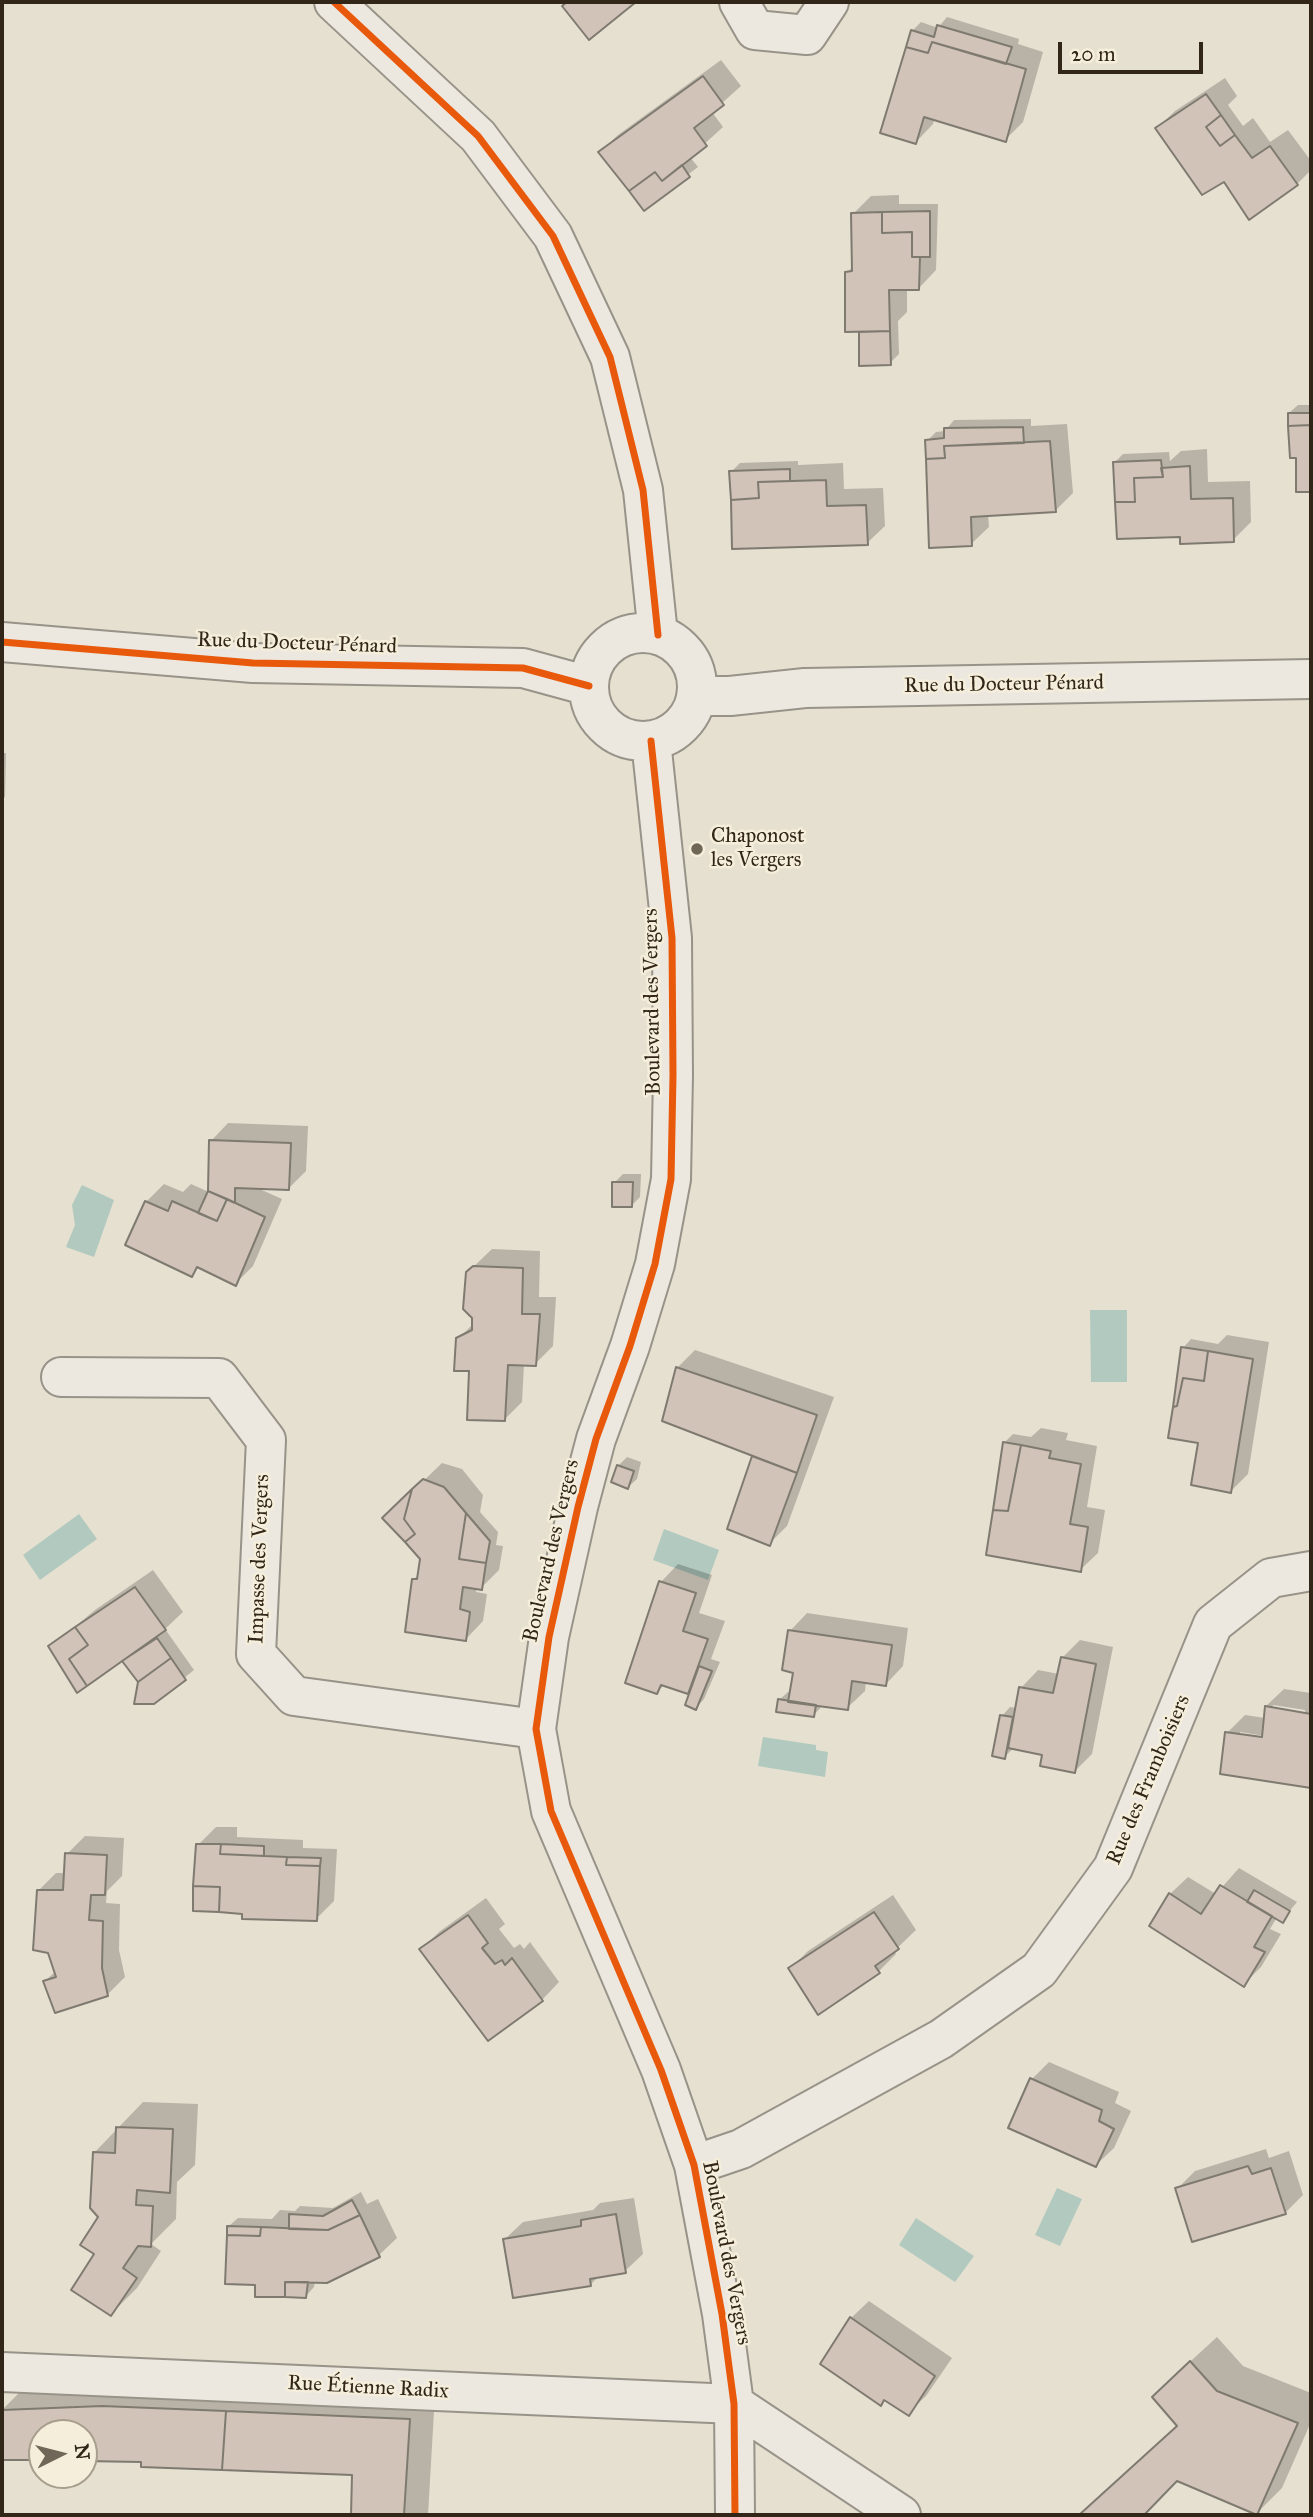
<!DOCTYPE html>
<html>
<head>
<meta charset="utf-8">
<style>
  body { margin:0 }
  #map { position:relative; width:1313px; height:2517px; overflow:hidden; background:#e6e0d0; font-family:"IM FELL Great Primer",serif }
  canvas { display:block }
  .frame { position:absolute; inset:0; border:4px solid #322619; pointer-events:none }
  .north { position:absolute; left:28px; top:2419px; width:70px; height:70px; box-sizing:border-box; background:#f5eedb; border:2px solid #a79e8d; border-radius:50%; rotate:84deg; font-size:19px; font-weight:700; line-height:28px; text-align:center; color:#322619 }
  .north::after { content:''; display:block; margin:auto; width:24px; height:32px; background:#716759; clip-path:polygon(50% 0,100% 100%,50% 72%,0 100%) }
  .scale { position:absolute; left:1058px; top:42px; width:145px; height:32px; box-sizing:border-box; border:4px solid #322619; border-top:0; padding-left:9px; font-size:21px; line-height:24px; white-space:nowrap; color:#322619; -webkit-text-stroke:5px #f5eedb; paint-order:stroke }
</style>
</head>
<body>
<div id="map">
<canvas width="1313" height="2517"></canvas>
<div class="frame"></div>
<div class="north">N</div>
<div class="scale">20 m</div>
</div>
<script>
const ctx = document.querySelector('canvas').getContext('2d');
ctx.lineJoin = 'round';
function paint(path, color) { ctx.fillStyle = color; ctx.fill(path, 'evenodd'); }
const shape = rows => new Path2D(rows.map(r => 'M' + r).join(''));
function stroke(path, color, width, dash) { ctx.strokeStyle = color; ctx.lineWidth = width; ctx.lineCap = dash ? 'butt' : 'round'; ctx.setLineDash(dash || []); ctx.stroke(path); }
function drawText(font, color, halo, rows, align = 'center') {
  ctx.font = font + ' "IM FELL Great Primer",serif'; ctx.lineWidth = 5; ctx.setLineDash([]); ctx.textBaseline = 'middle'; ctx.strokeStyle = halo; ctx.fillStyle = color; for (const [text, x, y, turn = 0] of rows) {
    ctx.save(); ctx.translate(x, y); ctx.rotate((+turn || 0) * Math.PI / 180); ctx.textAlign = isNaN(turn) ? turn : align; if (halo) ctx.strokeText(text, 0, 0); ctx.fillText(text, 0, 0); ctx.restore();
  }
}
paint(shape([
  [82,1185,114,1200,94,1257,66,1247,75,1225,72,1205],
  [1090,1310,1127,1310,1127,1382,1091,1382],
  [79,1514,97,1539,40,1580,23,1555],
  [664,1529,719,1550,708,1580,653,1560],
  [763,1737,816,1745,816,1750,828,1752,825,1777,758,1766],
  [1057,2188,1082,2199,1060,2246,1035,2235],
  [916,2218,974,2256,955,2282,899,2245]
]), '#b1c9bf');
paint(shape([
  [561,2,633,2,590,37],
  [947,17,1019,39,1018,44,1043,52,1023,122,1005,140,935,118,933,124,916,142,912,31,921,22,938,28],
  [721,60,741,86,712,112,723,127,690,157,698,167,644,208,600,152,618,135],
  [1225,78,1237,96,1228,105,1243,126,1253,118,1270,142,1288,130,1311,161,1311,170,1297,184,1250,217,1224,180,1157,128,1175,111],
  [899,195,899,204,938,204,936,270,919,288,907,288,907,312,898,321,899,354,890,363,861,364,861,330,847,273,853,266,853,214,871,196],
  [1298,405,1311,405,1311,490,1298,490,1297,457,1289,413],
  [1031,419,1031,426,1067,424,1073,493,1055,511,988,514,989,527,971,544,927,441,936,432,945,431,954,420],
  [1207,449,1208,482,1250,481,1251,522,1233,540,1182,535,1115,462,1123,454,1169,452,1170,461,1181,451],
  [798,461,798,465,843,463,844,489,883,488,885,526,867,543,731,472,740,463],
  [2,753,6,753,5,797,2,800],
  [228,1123,308,1126,306,1171,289,1188,255,1187,282,1199,253,1266,235,1284,200,1266,192,1275,146,1202,164,1184,183,1192,191,1184,209,1192,211,1141],
  [623,1174,641,1174,640,1197,631,1206,614,1183],
  [492,1249,540,1251,539,1297,556,1297,553,1346,535,1364,524,1364,522,1402,504,1420,471,1370,458,1339,474,1323,467,1273],
  [1227,1335,1269,1342,1248,1474,1231,1491,1200,1442,1183,1348,1191,1339,1218,1344],
  [695,1350,834,1397,787,1526,769,1544,729,1528,754,1454,664,1420,678,1367],
  [1041,1428,1068,1433,1066,1440,1097,1446,1087,1507,1105,1510,1098,1553,1080,1570,1005,1442,1013,1434,1031,1437],
  [627,1457,641,1462,637,1479,628,1487,618,1466],
  [442,1463,462,1469,483,1495,480,1512,498,1532,496,1545,503,1546,499,1570,481,1588,477,1588,476,1592,487,1594,483,1621,466,1639,414,1579,420,1573,422,1558,385,1518],
  [678,1564,712,1575,699,1613,725,1621,711,1659,720,1662,704,1699,696,1708,694,1685,687,1692,665,1684,657,1692,661,1582],
  [153,1570,183,1612,165,1629,194,1670,153,1703,123,1659,51,1647,95,1610],
  [807,1613,908,1628,903,1666,886,1684,866,1681,865,1691,847,1708,822,1706,814,1715,779,1700,788,1692,792,1692,795,1672,790,1631],
  [1080,1640,1113,1647,1092,1754,1075,1771,1044,1754,1014,1748,1004,1757,1002,1716,1010,1707,1017,1708,1021,1688,1038,1670,1059,1674,1062,1658],
  [1284,1689,1311,1693,1311,1786,1222,1773,1227,1733,1245,1715,1265,1718,1266,1706],
  [1273,1705,1305,1710,1305,1714,1272,1709],
  [1240,1732,1271,1737,1270,1740,1240,1736],
  [216,1827,237,1827,237,1837,303,1840,303,1848,337,1849,334,1901,316,1919,198,1845],
  [85,1836,124,1838,122,1876,107,1891,106,1903,120,1904,119,1950,125,1977,107,1995,45,1981,56,1971,38,1891,56,1873,66,1873,67,1854],
  [1239,1868,1297,1902,1282,1920,1277,1917,1270,1929,1281,1934,1261,1967,1244,1984,1170,1894,1188,1877,1216,1894],
  [893,1895,916,1930,894,1951,896,1954,879,1971,790,1969,808,1951],
  [486,1898,505,1924,499,1929,514,1948,520,1944,524,1949,530,1942,559,1982,542,2000,422,1949,439,1932],
  [1049,2062,1119,2092,1115,2103,1131,2111,1114,2148,1096,2165,1032,2079],
  [143,2102,198,2104,195,2165,177,2182,176,2219,151,2244,161,2251,137,2288,111,2314,96,2253,100,2216,94,2153],
  [1266,2149,1269,2158,1289,2151,1303,2195,1285,2213,1177,2189,1195,2171],
  [361,2192,367,2204,378,2199,397,2238,379,2255,326,2282,315,2281,314,2287,306,2296,257,2283,229,2226,238,2218,272,2219,280,2210,295,2211,300,2206,333,2208],
  [634,2198,643,2254,625,2271,599,2276,590,2285,505,2239,523,2222,593,2210,600,2203],
  [869,2301,952,2358,926,2396,908,2413,885,2399,881,2404,851,2318],
  [1217,2337,1243,2366,1311,2393,1311,2422,1282,2488,1256,2514,1177,2479,1142,2515,1080,2515,1178,2425,1180,2371],
  [27,2385,435,2394,428,2515,353,2515,353,2473,143,2460,84,2459,84,2433,42,2433,42,2459,2,2458,2,2410]
]), '#0003');
const building = shape([
  [567,2,636,2,589,40,562,6,567,2],
  [937,25,1012,47,1006,64,932,42,928,53,906,47,911,30,934,37,937,25],
  [932,42,1026,69,1006,142,924,117,916,144,880,133,906,47,928,53,932,42],
  [703,76,724,105,694,128,707,146,662,181,655,172,629,191,598,152,703,76],
  [1206,94,1221,115,1206,127,1220,146,1235,135,1252,158,1270,146,1298,185,1249,220,1224,182,1202,195,1155,128,1206,94],
  [1221,115,1235,135,1220,146,1206,127,1221,115],
  [682,165,690,177,644,211,629,191,655,172,662,181,682,165],
  [930,211,930,257,912,257,912,232,882,233,882,212,930,211],
  [882,212,882,233,912,232,912,257,920,257,919,290,889,290,890,331,845,332,845,272,852,271,851,213,882,212],
  [890,331,891,365,859,366,859,332,890,331],
  [1288,413,1311,413,1311,425,1288,426,1288,413],
  [1311,425,1311,492,1296,492,1296,458,1290,458,1288,426,1311,425],
  [1023,427,1024,443,944,446,945,458,926,459,925,440,944,438,944,428,1023,427],
  [1050,441,1056,512,971,517,972,546,929,548,926,459,945,458,944,446,1050,441],
  [1161,460,1163,477,1134,478,1135,502,1115,502,1113,462,1161,460],
  [1190,466,1191,499,1233,498,1234,542,1180,544,1180,537,1117,539,1115,502,1135,502,1134,478,1163,477,1161,468,1190,466],
  [790,469,790,481,758,482,759,498,731,500,729,471,790,469],
  [826,480,827,506,866,505,868,545,732,549,731,500,759,498,758,482,826,480],
  [209,1140,291,1143,289,1190,235,1188,235,1203,208,1191,209,1140],
  [612,1182,633,1182,632,1207,612,1207,612,1182],
  [208,1191,227,1199,217,1221,198,1213,208,1191],
  [227,1199,265,1217,236,1286,197,1267,192,1277,125,1245,145,1201,168,1211,172,1201,217,1221,227,1199],
  [473,1266,523,1268,522,1314,540,1314,536,1366,508,1365,505,1421,467,1420,469,1371,454,1371,456,1338,472,1330,472,1318,463,1309,466,1272,473,1266],
  [1181,1347,1208,1351,1204,1381,1183,1378,1177,1406,1173,1407,1181,1347],
  [1208,1351,1253,1359,1231,1493,1191,1485,1198,1443,1168,1438,1173,1407,1177,1406,1183,1378,1204,1381,1208,1351],
  [676,1367,817,1415,797,1473,662,1421,676,1367],
  [1003,1442,1021,1445,1008,1511,993,1510,1003,1442],
  [1021,1445,1051,1451,1049,1458,1081,1464,1070,1524,1088,1527,1081,1572,986,1555,993,1510,1008,1511,1021,1445],
  [752,1456,797,1473,770,1546,727,1529,752,1456],
  [617,1465,634,1471,628,1489,611,1482,617,1465],
  [423,1479,444,1487,466,1513,459,1559,486,1563,482,1590,463,1587,460,1609,470,1612,466,1641,405,1632,412,1579,417,1579,420,1559,405,1542,415,1534,404,1519,412,1489,423,1479],
  [412,1489,404,1519,415,1534,405,1542,382,1518,412,1489],
  [466,1513,490,1541,486,1563,459,1559,466,1513],
  [659,1581,696,1593,683,1631,708,1639,688,1694,661,1685,657,1694,625,1683,659,1581],
  [135,1587,166,1630,87,1686,69,1659,88,1645,75,1627,135,1587],
  [75,1627,88,1645,69,1659,87,1686,77,1693,48,1646,75,1627],
  [788,1630,892,1645,886,1686,852,1681,848,1710,788,1702,793,1673,782,1670,788,1630],
  [157,1638,171,1658,138,1682,122,1661,157,1638],
  [1061,1657,1096,1664,1075,1773,1040,1766,1042,1755,1008,1748,1019,1687,1053,1693,1061,1657],
  [171,1658,186,1680,154,1704,134,1704,138,1682,171,1658],
  [699,1666,712,1671,696,1710,685,1705,699,1666],
  [778,1699,816,1705,814,1717,776,1712,778,1699],
  [1265,1706,1311,1714,1311,1788,1220,1774,1225,1732,1262,1737,1265,1706],
  [1000,1715,1013,1717,1005,1759,992,1756,1000,1715],
  [196,1844,221,1844,220,1854,287,1857,286,1865,320,1866,317,1921,242,1919,242,1914,219,1912,220,1887,193,1886,196,1844],
  [221,1844,264,1846,264,1856,220,1854,221,1844],
  [65,1853,107,1855,105,1895,91,1895,89,1920,103,1921,102,1968,108,1996,55,2013,43,1981,56,1977,48,1953,33,1950,37,1890,63,1890,65,1853],
  [287,1857,321,1858,320,1866,286,1865,287,1857],
  [1220,1885,1272,1916,1254,1947,1265,1952,1244,1987,1149,1926,1169,1893,1201,1914,1220,1885],
  [193,1886,220,1887,219,1912,193,1911,193,1886],
  [1254,1890,1290,1911,1283,1923,1247,1902,1254,1890],
  [874,1912,899,1949,875,1966,880,1973,818,2015,788,1968,874,1912],
  [468,1915,488,1943,482,1948,495,1964,502,1960,505,1965,512,1958,543,2001,488,2041,419,1949,468,1915],
  [1030,2078,1102,2110,1099,2121,1114,2129,1096,2167,1008,2128,1030,2078],
  [116,2127,173,2129,170,2193,137,2190,136,2205,153,2206,151,2247,138,2246,123,2268,137,2278,111,2316,71,2290,94,2254,80,2245,98,2217,90,2208,93,2152,115,2153,116,2127],
  [1248,2166,1252,2174,1271,2168,1286,2214,1192,2242,1175,2188,1248,2166],
  [352,2200,360,2215,328,2230,289,2229,289,2214,323,2216,352,2200],
  [616,2214,626,2273,590,2279,591,2286,513,2298,503,2239,581,2226,581,2220,616,2214],
  [360,2215,380,2257,327,2283,285,2282,285,2297,255,2297,255,2285,225,2284,227,2235,260,2236,261,2227,328,2230,360,2215],
  [227,2226,261,2227,260,2236,227,2235,227,2226],
  [285,2282,308,2282,306,2298,285,2297,285,2282],
  [850,2317,935,2376,909,2416,884,2400,881,2406,820,2364,850,2317],
  [1190,2361,1217,2391,1298,2423,1257,2515,1177,2481,1144,2515,1079,2515,1177,2426,1152,2397,1190,2361],
  [102,2406,226,2411,222,2470,141,2467,141,2462,84,2461,84,2433,42,2433,42,2460,2,2460,2,2410,102,2406],
  [226,2411,410,2419,404,2515,351,2515,352,2475,222,2470,226,2411]
]);
paint(building, '#d1c3b7');
stroke(building, '#7f7a70', 2);
const street = shape([
  [334,2,478,136,553,236,610,357,643,490,658,635],
  [739,2,755,30,807,35,829,2],
  '589 687a54 54 0 1 1 108 0a54 54 0 1 1-108 0Z',
  [2,642,253,663,523,668,589,686],
  [696,696,730,696,805,688,1311,679],
  [651,741,672,938,673,1075,671,1179,655,1264,630,1346,596,1439,578,1507,549,1637,536,1729,551,1811,661,2070,694,2165,722,2314,734,2404,735,2515],
  [61,1377,219,1378,266,1440,256,1654,294,1696,536,1729],
  [694,2165,741,2149,941,2039,1039,1970,1113,1868,1213,1624,1271,1578,1311,1571],
  [2,2372,734,2404,901,2515]
]);
stroke(street, '#989388', 42);
stroke(street, '#ece8e0', 38);
stroke(shape([
  [334,2,478,136,553,236,610,357,643,490,658,635],
  [2,642,253,663,523,668,589,686],
  [651,741,672,938,673,1075,671,1179,655,1264,630,1346,596,1439,578,1507,549,1637,536,1729,551,1811,661,2070,694,2165,722,2314,734,2404,735,2515]
]), '#e8590c', 7);
for (const [x, y, r, color] of [
  [697,849,7,"#716759"]
]) { const dot = new Path2D(); dot.arc(x, y, r, 0, 2 * Math.PI); ctx.fillStyle = color; ctx.fill(dot); stroke(dot, '#f5eedb', 2.5); }
drawText('21px', '#322619', '#f5eedb', [
  ["Rue du Docteur Pénard",297,644,2],
  ["Rue du Docteur Pénard",1004,685,-1],
  ["Boulevard des Vergers",653,1002,-91],
  ["Boulevard des Vergers",552,1551,-77],
  ["Impasse des Vergers",260,1559,-88],
  ["Rue des Framboisiers",1149,1780,-67],
  ["Boulevard des Vergers",726,2253,79],
  ["Rue Étienne Radix",368,2388,3]
]);
drawText('21px', '#322619', '#f5eedb', [
  ["Chaponost",711,837],
  ["les Vergers",711,861]
], 'left');
</script>
</body>
</html>
